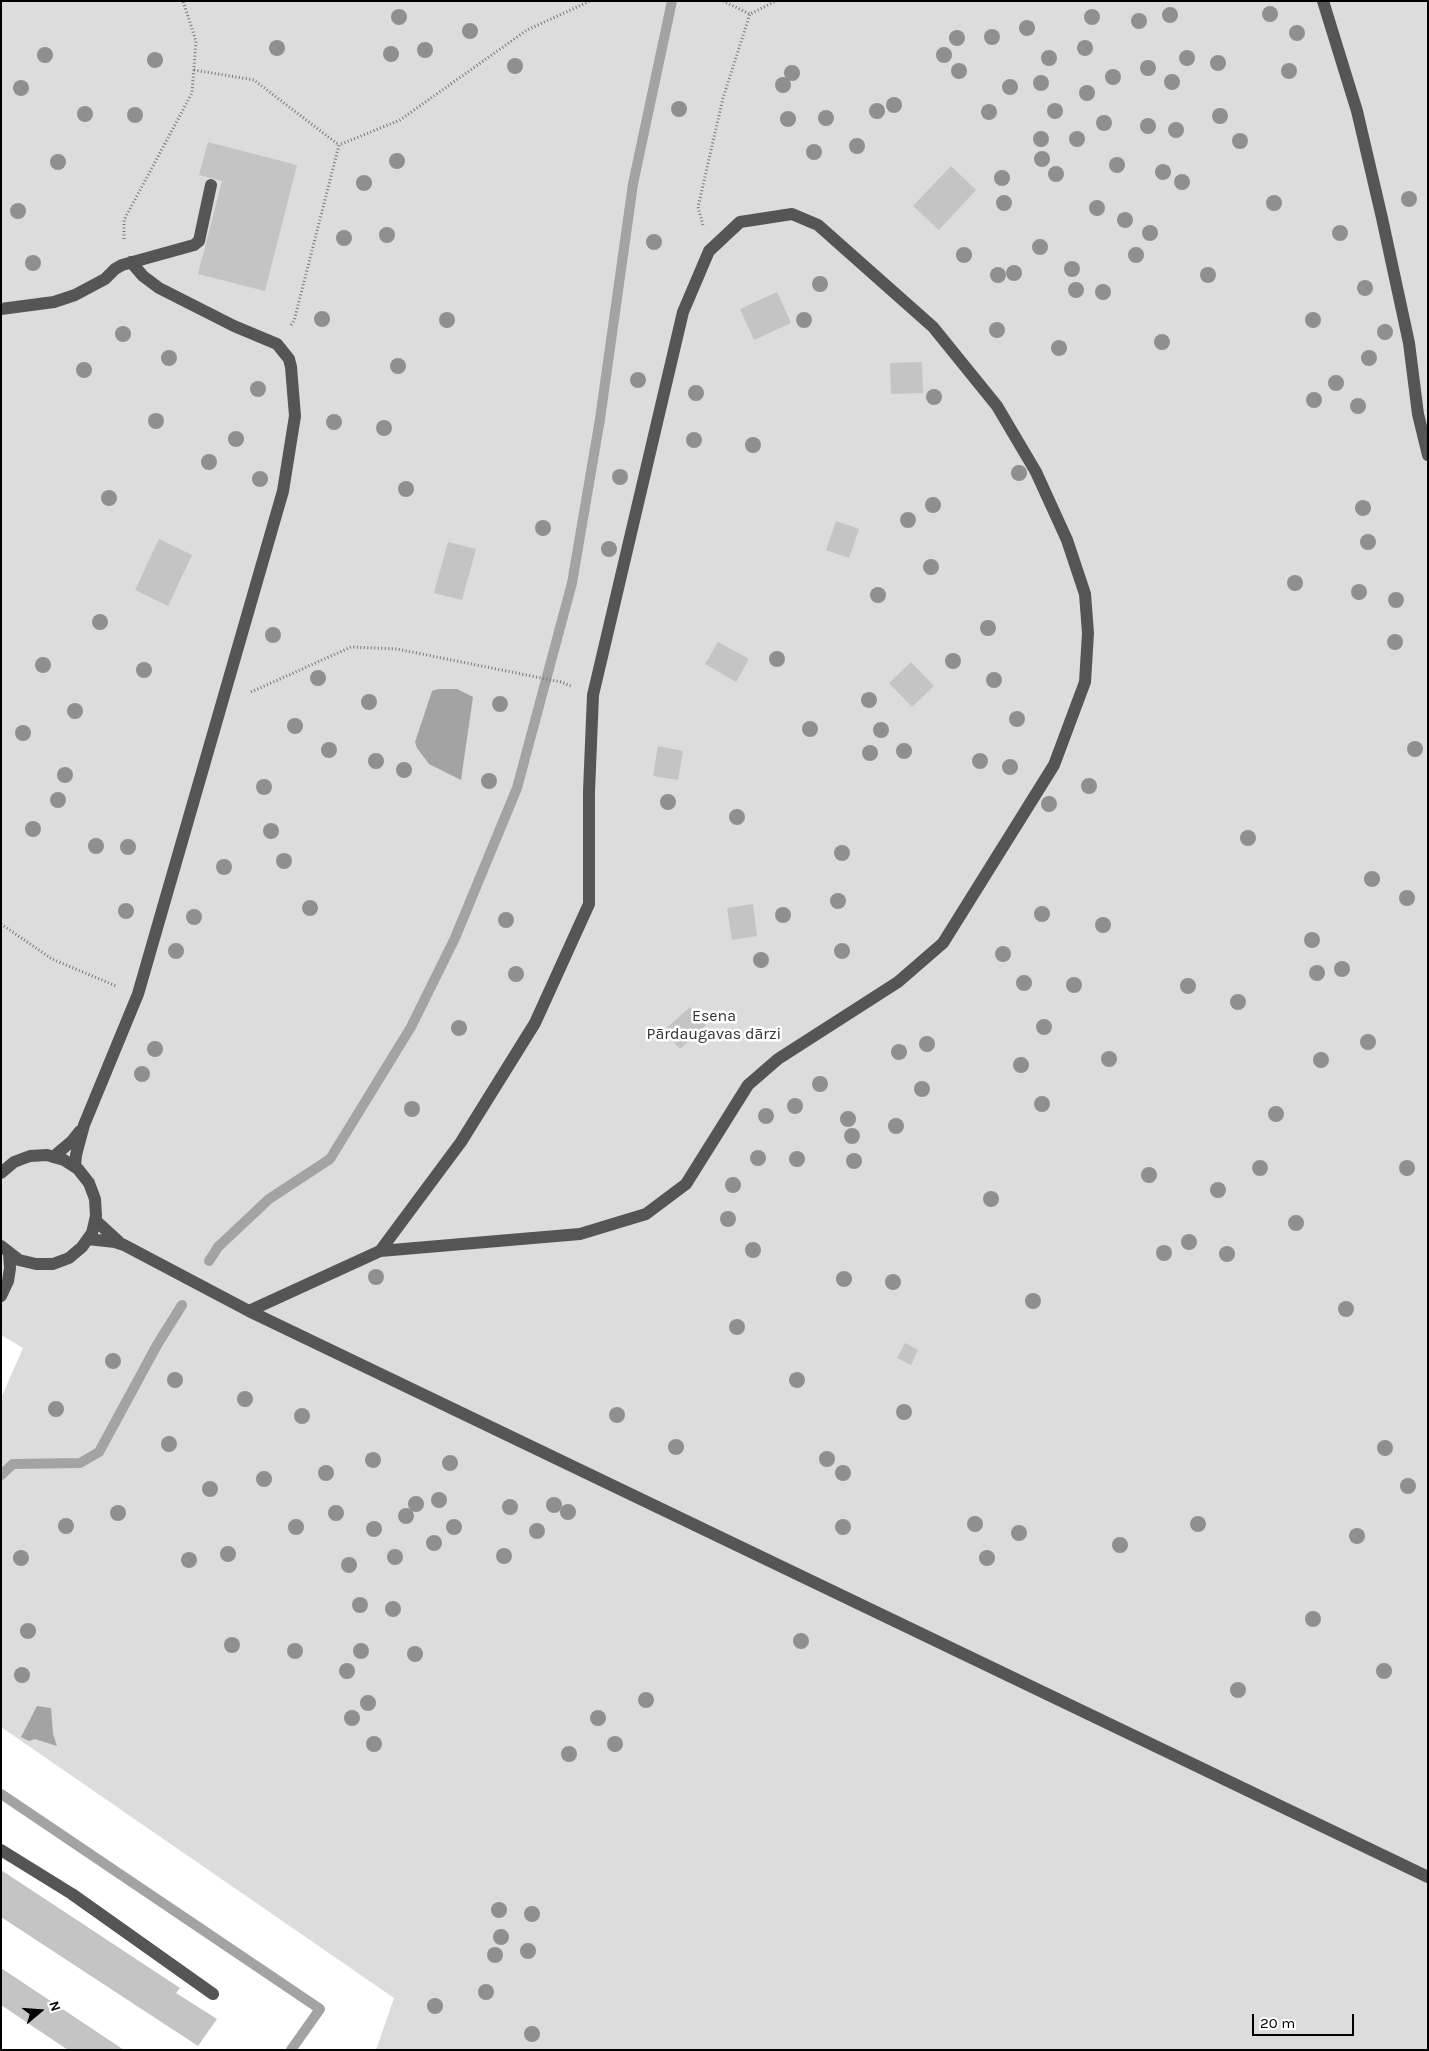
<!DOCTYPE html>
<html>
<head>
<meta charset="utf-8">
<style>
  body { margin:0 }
  #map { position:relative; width:1429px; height:2051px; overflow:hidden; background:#fff; font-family:Karla,sans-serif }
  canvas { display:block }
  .frame { position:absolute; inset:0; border:2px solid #000; pointer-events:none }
  .north { position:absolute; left:15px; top:1986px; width:50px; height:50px; -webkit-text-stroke:4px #fff; paint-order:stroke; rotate:72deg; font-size:14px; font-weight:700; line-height:20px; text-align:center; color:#000 }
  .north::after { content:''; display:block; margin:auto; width:18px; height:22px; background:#000; clip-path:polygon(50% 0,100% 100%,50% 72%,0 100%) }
  .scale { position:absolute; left:1252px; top:2014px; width:102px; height:22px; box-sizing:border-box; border:2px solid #000; border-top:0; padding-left:6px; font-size:15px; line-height:18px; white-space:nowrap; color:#000; -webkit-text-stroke:4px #fff; paint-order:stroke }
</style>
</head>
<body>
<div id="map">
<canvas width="1429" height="2051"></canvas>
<div class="frame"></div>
<div class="north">N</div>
<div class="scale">20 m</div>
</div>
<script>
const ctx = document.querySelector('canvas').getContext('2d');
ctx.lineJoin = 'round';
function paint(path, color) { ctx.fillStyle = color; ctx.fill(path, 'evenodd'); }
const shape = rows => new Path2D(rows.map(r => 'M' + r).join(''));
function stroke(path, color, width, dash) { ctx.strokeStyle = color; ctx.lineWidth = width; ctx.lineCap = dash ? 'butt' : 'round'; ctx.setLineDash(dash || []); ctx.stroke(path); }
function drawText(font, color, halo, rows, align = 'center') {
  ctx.font = font + ' Karla,sans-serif'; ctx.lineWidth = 5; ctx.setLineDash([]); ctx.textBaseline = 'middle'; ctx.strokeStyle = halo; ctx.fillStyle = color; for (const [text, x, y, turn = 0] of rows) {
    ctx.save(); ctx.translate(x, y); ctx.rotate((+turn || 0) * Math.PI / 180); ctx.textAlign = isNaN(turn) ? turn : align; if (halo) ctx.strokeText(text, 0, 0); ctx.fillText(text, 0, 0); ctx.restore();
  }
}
paint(shape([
  [1,1,1428,1,1428,2050,376,2050,394,1998,1,1727,1,1398,23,1348,1,1335]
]), '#dcdcdc');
paint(shape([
  [438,689,457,689,473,697,461,780,429,764,417,748,415,742,432,691],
  [37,1706,51,1708,53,1734,57,1746,35,1739,29,1741,21,1737]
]), '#a3a3a3');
stroke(shape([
  [209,1261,218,1247,269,1199,330,1159,411,1027,455,938,517,788,572,583,600,419,633,184,672,1],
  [1,1475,13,1464,80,1463,99,1452,157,1345,182,1305],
  [1,1794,320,2009,291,2050]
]), '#a3a3a3', 10);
paint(shape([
  [208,142,297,165,265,291,198,274,222,181,199,175],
  [951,166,976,190,939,230,913,206],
  [777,292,791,323,754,340,740,309],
  [922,362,923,393,891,394,890,363],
  [836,521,859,529,849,558,826,550],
  [159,539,192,555,168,606,135,590],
  [448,542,476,549,462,600,434,593],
  [718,642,749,659,736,682,705,664],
  [911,662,934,686,912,707,889,683],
  [658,746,683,751,678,780,653,776],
  [753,904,757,936,732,940,727,908],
  [690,1007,706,1025,680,1049,663,1031],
  [905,1343,918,1350,911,1365,897,1358],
  [1,1870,180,1988,176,1993,217,2019,198,2046,1,1917],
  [1,1968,124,2050,68,2050,1,2005]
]), '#c4c4c4');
stroke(shape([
  [723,1,750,14,776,1],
  [194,70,254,80,339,145],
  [703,225,698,207,723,98,750,14],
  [124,239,124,220,192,93,196,41,183,1],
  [291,325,294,321,339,145,400,120,527,30,590,1],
  [251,692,351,647,397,649,561,682,571,686],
  [1,924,52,959,116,986]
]), '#777', 3, [1, 2.5]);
stroke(shape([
  [1323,1,1357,111,1382,218,1409,343,1418,414,1428,455],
  [1,309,54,302,75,295,105,279,115,269,122,265,194,245,199,241,211,185],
  [53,1157,72,1141,80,1131],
  [75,1167,76,1155,84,1125,138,994,283,491,295,416,291,367,289,359,277,344,234,326,159,288,143,276,131,262],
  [1,1173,14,1162,30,1156,47,1155,64,1160,78,1169,89,1183,95,1199,96,1216,92,1233,82,1247,69,1258,53,1264,36,1264,19,1260,1,1246],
  [95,1220,119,1242],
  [88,1239,115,1242,124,1245,249,1311,1428,1877],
  [1,1296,8,1281,10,1268,9,1253],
  [249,1311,380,1251,461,1142,535,1023,589,904,589,791,593,695,683,312,709,251,740,222,792,214,818,225,933,327,997,406,1036,472,1067,540,1085,594,1088,633,1085,682,1054,765,943,943,898,982,778,1059,748,1085,686,1184,646,1214,580,1234,380,1251],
  [1,1850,72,1894,213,1994]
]), '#555', 12);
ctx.fillStyle = '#8f8f8f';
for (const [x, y] of [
  [1270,14],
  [1170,15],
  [399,17],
  [1092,17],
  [1139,21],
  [1027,28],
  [470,31],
  [1297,33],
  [992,37],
  [957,38],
  [277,48],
  [1085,48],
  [425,50],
  [391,54],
  [45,55],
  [944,55],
  [1049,58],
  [1187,58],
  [155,60],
  [1218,63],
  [515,66],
  [1148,68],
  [959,71],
  [1289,71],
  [792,73],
  [1113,77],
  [1172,82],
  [1041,83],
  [783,85],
  [1010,87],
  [21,88],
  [1087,93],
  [894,105],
  [679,109],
  [877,111],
  [1055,111],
  [989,112],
  [85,114],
  [135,115],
  [1220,116],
  [826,118],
  [788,119],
  [1104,123],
  [1148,126],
  [1176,130],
  [1041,139],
  [1077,139],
  [1240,141],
  [857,146],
  [814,152],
  [1042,159],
  [397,161],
  [58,162],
  [1117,165],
  [1163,172],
  [1056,174],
  [1002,178],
  [1182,182],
  [364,183],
  [1409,199],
  [1004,203],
  [1274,203],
  [1097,208],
  [18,211],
  [1125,220],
  [1150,233],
  [1340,233],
  [387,235],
  [344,238],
  [654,242],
  [1040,247],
  [964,255],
  [1136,255],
  [33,263],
  [1072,269],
  [1014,273],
  [998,275],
  [1208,275],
  [820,284],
  [1365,288],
  [1076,290],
  [1103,292],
  [322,319],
  [447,320],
  [804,320],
  [1313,320],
  [997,330],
  [1385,332],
  [123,334],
  [1162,342],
  [1059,348],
  [169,358],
  [1369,358],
  [398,366],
  [84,370],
  [638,380],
  [1336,383],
  [258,389],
  [696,393],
  [934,397],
  [1314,400],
  [1358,406],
  [156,421],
  [334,422],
  [384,428],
  [236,439],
  [694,440],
  [753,445],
  [209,462],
  [1019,473],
  [620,477],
  [260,479],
  [406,489],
  [109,498],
  [933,505],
  [1363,508],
  [908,520],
  [543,528],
  [1368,542],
  [609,549],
  [931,567],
  [1295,583],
  [1359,592],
  [878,595],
  [1396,600],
  [100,622],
  [988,628],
  [273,635],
  [1395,642],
  [777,659],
  [953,661],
  [43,665],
  [144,670],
  [318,678],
  [994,680],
  [869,700],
  [369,702],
  [500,704],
  [75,711],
  [1017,719],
  [295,726],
  [810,729],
  [881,730],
  [23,733],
  [1415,749],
  [329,750],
  [904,751],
  [870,753],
  [376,761],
  [980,761],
  [1010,767],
  [404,770],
  [65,775],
  [489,781],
  [1089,786],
  [264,787],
  [58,800],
  [668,802],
  [1049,804],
  [737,817],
  [33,829],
  [271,831],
  [1248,838],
  [96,846],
  [128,847],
  [842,853],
  [284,861],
  [224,867],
  [1372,879],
  [1407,898],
  [838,901],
  [310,908],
  [126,911],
  [1042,914],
  [783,915],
  [194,917],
  [506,920],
  [1103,925],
  [1312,940],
  [176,951],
  [842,951],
  [1003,954],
  [761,960],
  [1342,969],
  [1317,973],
  [516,974],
  [1024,983],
  [1074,985],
  [1188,986],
  [1238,1002],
  [1044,1027],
  [459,1028],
  [1368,1042],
  [927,1044],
  [155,1049],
  [899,1052],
  [1109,1059],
  [1321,1060],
  [1021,1065],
  [142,1074],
  [820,1084],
  [922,1089],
  [1042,1104],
  [795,1106],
  [412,1109],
  [1276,1114],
  [766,1116],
  [848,1119],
  [896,1126],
  [852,1136],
  [758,1158],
  [797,1159],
  [854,1161],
  [1260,1168],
  [1407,1168],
  [1149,1175],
  [733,1185],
  [1218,1190],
  [991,1199],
  [728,1219],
  [1296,1223],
  [1189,1242],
  [753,1250],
  [1164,1253],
  [1227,1254],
  [376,1277],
  [844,1279],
  [893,1282],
  [1033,1301],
  [1346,1309],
  [737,1327],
  [113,1361],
  [175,1380],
  [797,1380],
  [245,1399],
  [56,1409],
  [904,1412],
  [617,1415],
  [302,1416],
  [169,1444],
  [676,1447],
  [1385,1448],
  [827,1459],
  [373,1460],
  [450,1463],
  [326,1473],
  [843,1473],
  [264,1479],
  [1408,1486],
  [210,1489],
  [439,1500],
  [416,1504],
  [554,1505],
  [510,1507],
  [568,1512],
  [118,1513],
  [336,1513],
  [406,1516],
  [975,1524],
  [1198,1524],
  [66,1526],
  [296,1527],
  [454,1527],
  [843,1527],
  [374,1529],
  [537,1531],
  [1019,1533],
  [1357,1536],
  [434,1543],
  [1120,1545],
  [228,1554],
  [504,1556],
  [395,1557],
  [21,1558],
  [987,1558],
  [189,1560],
  [349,1565],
  [360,1605],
  [393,1609],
  [1313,1619],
  [28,1631],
  [801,1641],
  [232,1645],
  [295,1651],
  [361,1651],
  [415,1654],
  [347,1671],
  [1384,1671],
  [22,1675],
  [1238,1690],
  [646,1700],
  [368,1703],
  [352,1718],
  [598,1718],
  [374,1744],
  [615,1744],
  [569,1754],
  [499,1910],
  [532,1914],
  [501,1937],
  [528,1951],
  [495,1955],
  [486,1992],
  [435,2006],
  [532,2034]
]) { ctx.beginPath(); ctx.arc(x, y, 8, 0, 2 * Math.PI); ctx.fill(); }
drawText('16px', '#333', '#fff', [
  ["Esena",714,1016],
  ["Pārdaugavas dārzi",714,1034]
]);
</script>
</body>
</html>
